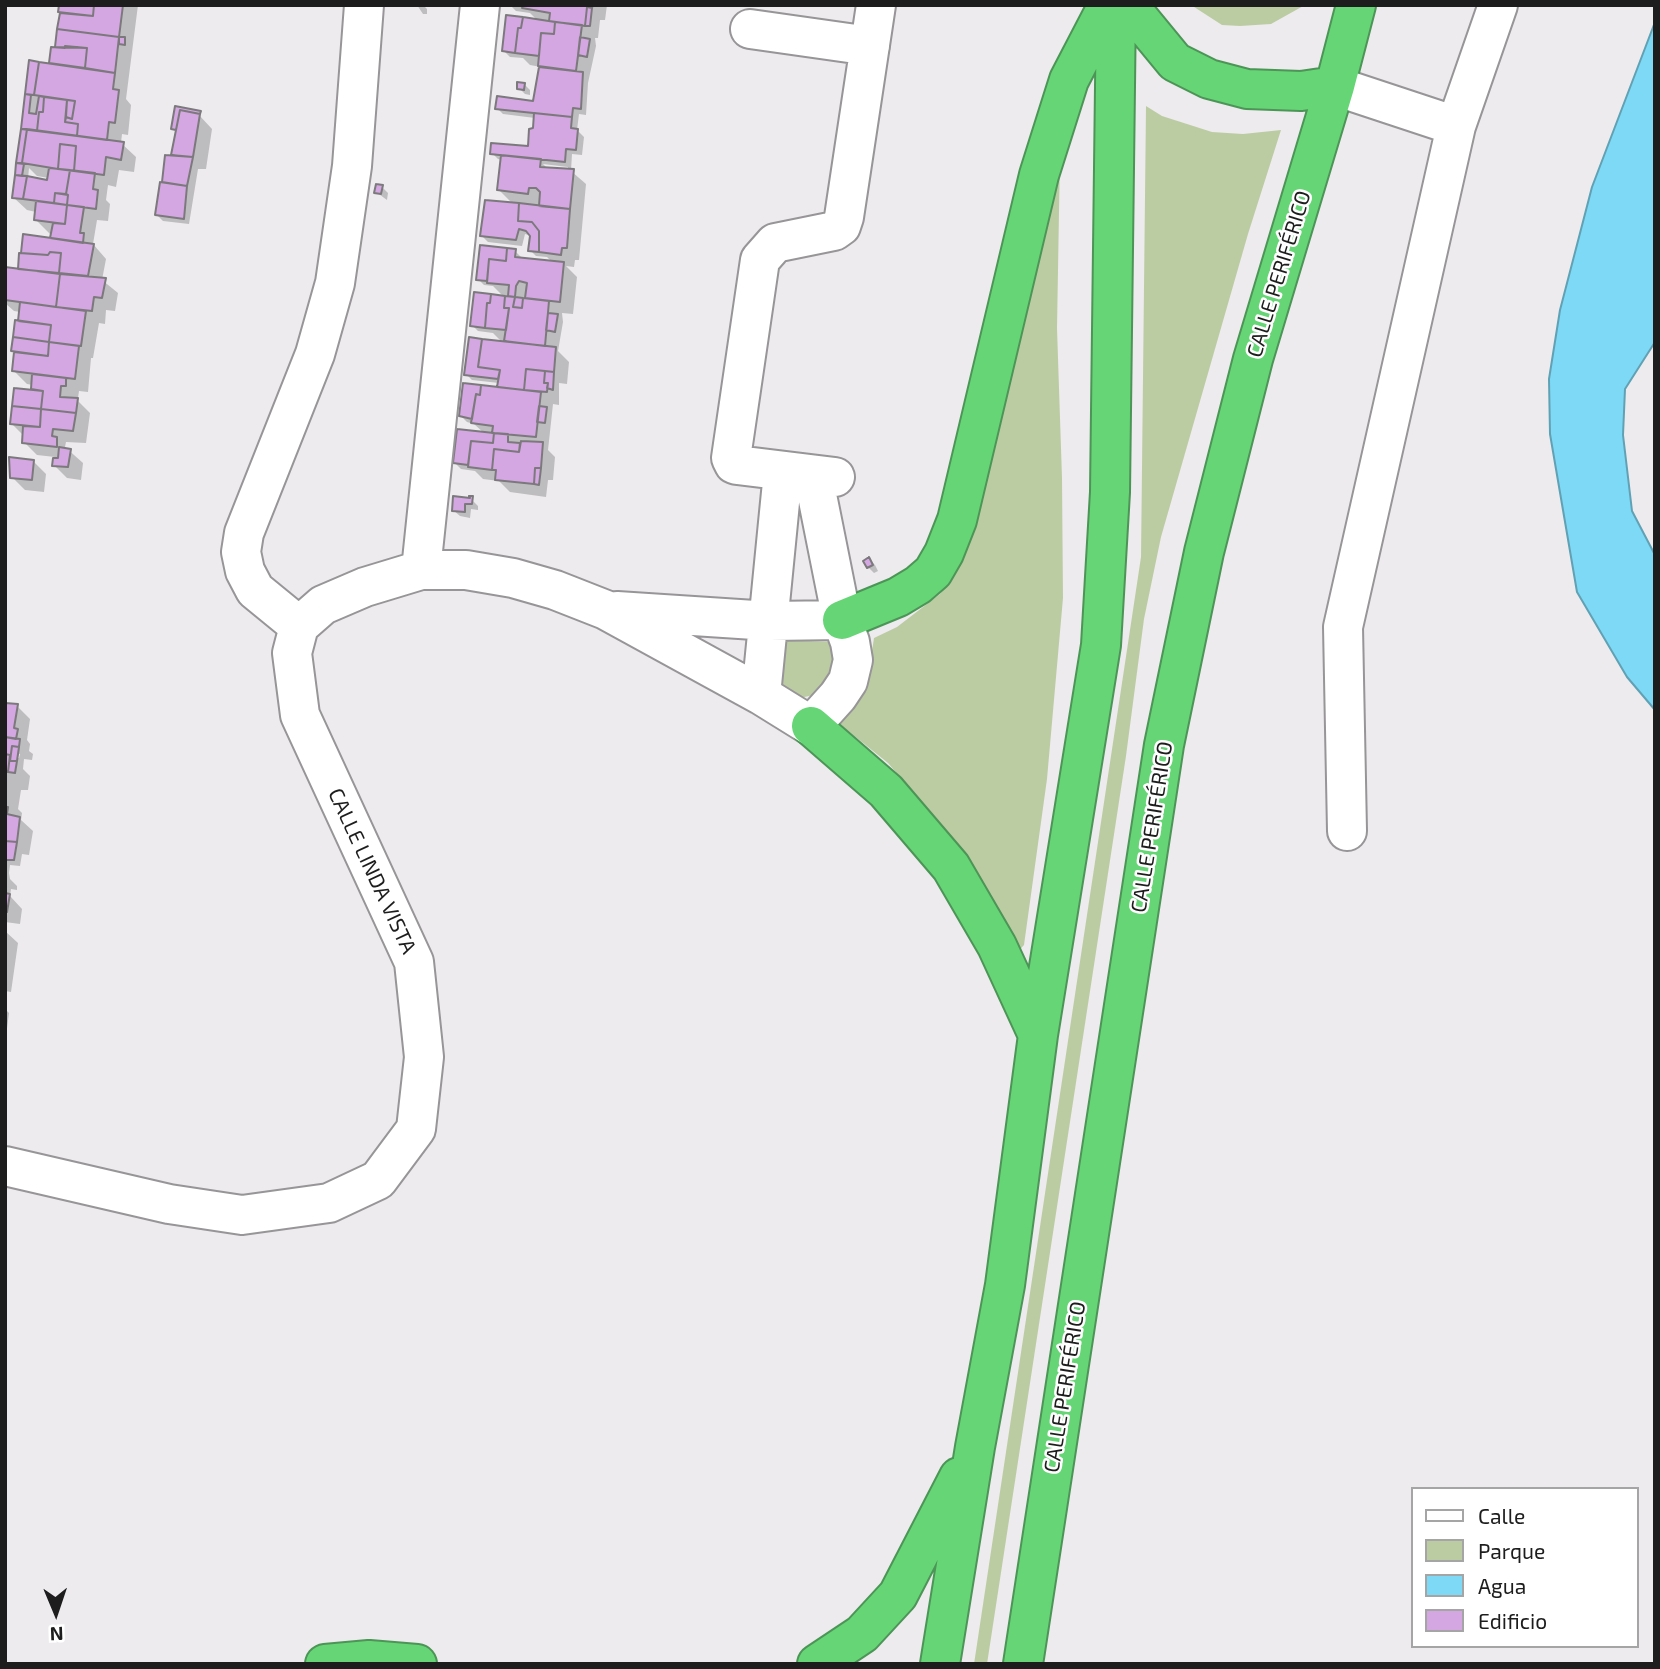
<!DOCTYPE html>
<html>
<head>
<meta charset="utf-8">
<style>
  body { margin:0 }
  #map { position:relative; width:1660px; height:1669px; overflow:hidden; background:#edebee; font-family:"Exo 2",sans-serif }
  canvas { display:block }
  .frame { position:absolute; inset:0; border:7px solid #1e1d1e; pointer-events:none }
  .legend { position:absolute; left:1411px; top:1487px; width:228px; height:161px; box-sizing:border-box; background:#fff; border:2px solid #a5a5a5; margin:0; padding:9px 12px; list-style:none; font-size:21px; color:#1e1d1e }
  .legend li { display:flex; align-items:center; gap:14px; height:35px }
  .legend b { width:35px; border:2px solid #a5a5a5 }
  .north { position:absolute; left:21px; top:1578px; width:70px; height:70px; -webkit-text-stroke:5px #fff; paint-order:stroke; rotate:178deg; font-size:19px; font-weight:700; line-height:28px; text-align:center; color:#1e1d1e }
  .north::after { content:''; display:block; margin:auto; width:24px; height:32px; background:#1e1d1e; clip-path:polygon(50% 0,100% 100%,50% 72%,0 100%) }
</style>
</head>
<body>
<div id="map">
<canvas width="1660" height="1669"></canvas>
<div class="frame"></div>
<ul class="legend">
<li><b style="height:9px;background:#fff"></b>Calle</li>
<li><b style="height:19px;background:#bccca2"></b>Parque</li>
<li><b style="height:19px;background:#7dd9f5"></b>Agua</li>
<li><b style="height:19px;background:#d4a7e2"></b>Edificio</li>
</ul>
<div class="north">N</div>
</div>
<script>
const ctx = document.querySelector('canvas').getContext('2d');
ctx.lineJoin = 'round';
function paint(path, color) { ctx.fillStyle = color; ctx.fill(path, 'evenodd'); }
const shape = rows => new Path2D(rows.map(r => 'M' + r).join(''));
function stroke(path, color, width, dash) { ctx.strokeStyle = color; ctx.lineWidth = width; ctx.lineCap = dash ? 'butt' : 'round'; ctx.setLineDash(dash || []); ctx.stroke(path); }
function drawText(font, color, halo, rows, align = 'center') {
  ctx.font = font + ' "Exo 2",sans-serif'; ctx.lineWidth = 5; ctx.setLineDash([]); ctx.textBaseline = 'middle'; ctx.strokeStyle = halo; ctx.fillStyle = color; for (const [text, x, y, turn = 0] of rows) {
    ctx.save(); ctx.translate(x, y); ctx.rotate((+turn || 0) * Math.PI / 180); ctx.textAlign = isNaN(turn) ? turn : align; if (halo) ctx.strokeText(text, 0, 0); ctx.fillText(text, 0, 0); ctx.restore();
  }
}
paint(shape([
  [1191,5,1305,5,1271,24,1240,26,1222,25],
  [1146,106,1162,116,1212,132,1243,134,1281,130,1248,234,1161,537,1144,619,1126,756,987,1664,974,1664,1141,557],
  [1060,155,1057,328,1062,478,1063,598,1047,779,1024,945,1015,955,962,855,924,805,888,763,832,718,869,670,874,638,897,627,940,594,959,560],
  [780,640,837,642,840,663,814,695,795,699,775,683]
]), '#bccca2');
const water = shape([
  [1655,22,1655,342,1625,389,1623,435,1632,511,1655,555,1655,710,1627,677,1577,592,1550,434,1549,379,1560,310,1592,187,1655,22]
]);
paint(water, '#7dd9f5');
stroke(water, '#60a1b4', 2);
paint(shape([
  [60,5,138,5,126,99,131,105,128,135,122,134,121,143,136,157,134,172,119,170,116,187,108,185,106,200,110,204,108,221,97,220,93,244,106,259,102,280,118,293,115,311,106,310,105,324,99,323,93,358,91,358,88,392,79,391,78,398,75,398,90,413,86,443,66,442,65,447,83,463,81,480,67,478,54,465,55,457,37,455,24,442,24,436,12,424,36,392,33,385,27,384,14,371,16,354,13,351,20,312,14,311,5,303,5,269,20,270,26,255,23,252,52,240,52,236,35,219,36,212,27,210,13,197,31,62,51,65,52,48,56,49,62,14],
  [29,168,37,176,49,178,49,182,28,179],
  [417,5,423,5,427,9,427,14,423,14],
  [510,5,607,5,605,20,600,20,598,38,595,38,596,46,588,83,586,115,579,114,577,130,584,137,582,155,572,154,571,171,586,184,579,260,575,260,574,267,566,266,577,277,573,314,562,313,563,322,558,351,569,362,567,384,559,383,559,405,553,404,548,450,555,457,553,480,548,480,546,497,510,492,499,481,483,479,475,471,461,469,455,463,459,431,484,433,474,424,467,422,461,416,499,389,499,383,472,380,466,374,503,343,493,333,478,331,472,325,504,297,493,286,484,285,478,279,481,247,515,251,524,260,552,262,547,257,536,256,530,250,532,236,525,234,522,246,488,242,482,236,513,204,499,190,502,160,498,159,492,153,529,148,534,130,535,118,503,114,497,108,534,103,541,67,530,65,523,58,510,57,504,51,538,21,530,13,516,11],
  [543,164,568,167,568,170,548,169],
  [524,84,530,90,530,95,525,94,519,88],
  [199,115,212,129,206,169,198,169,189,224,163,221,157,215,164,184,167,157,176,157,173,155,177,133,173,129],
  [382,187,388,193,387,200,376,192],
  [33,461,46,474,44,492,25,490,12,477],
  [472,500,478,506,478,510,471,509,470,518,460,516,453,510],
  [869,559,875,565,878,571,874,573,868,567],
  [5,704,17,706,30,719,27,740,30,744,29,751,33,754,32,760,24,759,23,769,30,776,28,790,21,790,18,809,22,813,21,820,33,831,29,855,22,854,20,866,10,865,9,873,10,879,17,886,17,890,11,889,10,896,22,909,20,924,5,922],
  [5,752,20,754,19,758,10,757],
  [5,931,18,943,11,992,5,991],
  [5,1009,9,1013,5,1044]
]), '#0003');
const building = shape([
  [59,5,94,5,93,16,58,12,59,5],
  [94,5,123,5,119,37,57,29,60,13,93,16,94,5],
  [523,5,593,5,592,8,587,7,585,26,549,21,550,13,522,8,523,5],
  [587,7,592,8,590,26,585,26,587,7],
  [506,15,523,17,521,28,518,28,515,53,502,51,506,15],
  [523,17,555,22,554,34,541,33,539,56,515,53,518,28,521,28,523,17],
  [555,22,582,25,576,71,538,66,541,33,554,34,555,22],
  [57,29,119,37,115,73,85,68,87,48,55,47,57,29],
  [119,37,125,37,125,45,119,44,119,37],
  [580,37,590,39,587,57,578,55,580,37],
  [65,46,87,48,85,68,49,63,51,47,65,48,65,46],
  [29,60,39,62,34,95,25,94,29,60],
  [39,62,115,73,113,89,119,90,115,123,109,122,107,140,77,136,78,124,65,122,66,117,72,119,75,101,34,95,39,62],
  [539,67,583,72,581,109,573,108,572,117,495,109,497,96,533,101,539,67],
  [517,82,525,83,524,90,517,89,517,82],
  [25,94,31,95,29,113,36,114,39,96,44,97,43,112,39,112,37,131,21,129,25,94],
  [44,97,67,100,65,122,78,124,77,136,37,131,39,112,43,112,44,97],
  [67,100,75,101,72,119,66,117,67,100],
  [175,106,201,111,200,114,180,110,176,130,171,129,175,106],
  [180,110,200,114,193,157,171,155,180,110],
  [534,113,572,117,571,128,578,129,576,150,566,149,565,162,490,154,491,143,528,146,529,129,533,128,534,113],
  [21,129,27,129,22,163,16,163,21,129],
  [27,129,124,142,121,160,106,157,104,175,74,171,76,146,60,144,58,169,22,163,27,129],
  [60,144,76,146,74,171,58,169,60,144],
  [165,155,193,157,187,186,162,182,165,155],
  [501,155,541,159,540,167,574,169,570,209,539,206,540,192,536,188,529,188,528,194,497,190,501,155],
  [16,163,24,164,22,176,15,175,16,163],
  [49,168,70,170,66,194,55,193,54,203,23,199,27,176,47,180,49,168],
  [70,170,95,173,93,189,98,190,96,209,67,205,68,195,66,194,70,170],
  [15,175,27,176,23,199,12,198,15,175],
  [160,182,187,186,184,219,155,215,160,182],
  [376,184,383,185,381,194,374,193,376,184],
  [55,193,68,195,67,205,54,203,55,193],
  [485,200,519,203,518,221,532,222,539,231,539,252,528,251,530,236,526,231,519,229,516,240,480,236,485,200],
  [36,201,67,205,65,224,34,220,36,201],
  [519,203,570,209,567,248,562,248,561,255,539,252,539,231,532,222,518,221,519,203],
  [67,205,84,207,80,233,84,233,83,243,50,238,53,223,65,224,67,205],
  [23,234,94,244,88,276,59,273,61,253,50,252,48,255,21,253,23,234],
  [480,245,507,248,506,261,489,259,487,281,476,280,480,245],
  [507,248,516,249,515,257,564,262,560,302,525,298,527,283,519,281,516,286,515,297,508,296,509,285,487,283,489,259,506,261,507,248],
  [50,252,61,253,59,273,18,269,19,253,48,255,50,252],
  [5,267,60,274,56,307,5,300,5,267],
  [60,274,106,278,102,298,94,297,92,311,56,307,60,274],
  [474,292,491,294,490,303,487,303,485,328,470,326,474,292],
  [491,294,505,296,504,308,509,308,506,330,485,328,487,303,490,303,491,294],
  [505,296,515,297,513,307,522,308,523,298,549,301,545,346,504,341,509,308,504,308,505,296],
  [515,297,523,298,522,308,513,307,515,297],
  [20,302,86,311,81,346,49,342,51,325,18,321,20,302],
  [548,313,558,314,555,332,546,330,548,313],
  [15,320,51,325,49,342,13,337,15,320],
  [13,337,49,342,48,356,11,351,13,337],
  [469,337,482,339,478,367,500,370,498,379,464,375,469,337],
  [482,339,556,347,554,372,526,369,524,390,497,387,500,370,478,367,482,339],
  [49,342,79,346,75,379,12,371,14,352,48,356,49,342],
  [526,369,545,371,544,383,548,383,547,392,524,390,526,369],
  [545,371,554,372,553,390,547,388,548,383,544,383,545,371],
  [32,374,66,378,66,386,61,386,60,397,78,398,76,413,41,409,43,391,31,389,32,374],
  [463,383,481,385,480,395,476,394,472,419,459,416,463,383],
  [481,385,541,392,536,437,492,433,493,426,471,423,476,394,480,395,481,385],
  [14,388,43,391,41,409,12,406,14,388],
  [12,406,41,409,40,427,10,424,12,406],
  [539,406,547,407,545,423,537,422,539,406],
  [41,409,76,413,73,431,53,429,52,436,57,437,57,447,22,443,23,426,40,427,41,409],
  [457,429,494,433,493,443,471,441,468,465,453,463,457,429],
  [494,433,508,434,508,442,520,443,519,452,494,449,492,470,468,467,471,441,493,443,494,433],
  [521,441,543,442,541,468,535,468,534,484,495,480,496,470,492,470,494,449,519,452,521,441],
  [59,447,71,449,68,467,52,466,53,458,58,458,59,447],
  [9,457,34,460,32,480,10,478,9,457],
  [535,468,541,468,539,485,534,484,535,468],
  [453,496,470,498,469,496,473,496,472,504,465,504,465,512,452,511,453,496],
  [869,557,873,565,867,568,863,561,869,557],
  [5,703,18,704,14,728,18,729,16,739,5,737,5,703],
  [5,737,20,739,19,747,12,746,10,761,17,761,15,773,8,772,10,755,5,754,5,737],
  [12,746,19,747,17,761,10,761,12,746],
  [5,754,10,755,8,772,5,771,5,754],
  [5,807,8,807,7,814,20,817,17,842,5,841,5,807],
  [5,841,17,842,14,860,5,860,5,841],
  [5,893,10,894,7,912,5,912,5,893]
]);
paint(building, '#d4a7e2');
stroke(building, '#7b797c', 2);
const minor = shape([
  [750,29,870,46],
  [1335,86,1456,126,1498,5],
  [835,477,737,465,734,464,731,458,760,260,775,243,834,231,841,226,844,217,876,5],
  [421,570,480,5],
  [617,611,770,621,842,620],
  [299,626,255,590,245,571,241,552,244,533,315,354,335,283,352,166,364,5],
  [761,695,783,472],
  [1347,831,1343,627,1456,126],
  [5,1166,169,1204,242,1215,329,1203,378,1180,416,1129,424,1057,414,962,300,715,292,653,299,626,323,605,365,587,421,570,466,570,513,578,555,590,606,610,761,695,811,726,838,696,848,681,853,660,850,642,842,620,813,475]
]);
const highway = shape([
  [1128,5,1175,62,1209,79,1247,89,1301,91,1335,86],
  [842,620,898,597,918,585,933,572,944,553,957,520,1039,175,1069,80,1108,5],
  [811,726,886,791,951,867,997,946,1038,1035],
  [325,1664,369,1660,417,1664],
  [817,1664,862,1634,898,1595,959,1477],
  [940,1664,975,1447,1005,1285,1038,1035,1101,645,1110,492,1116,5],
  [1023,1664,1164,745,1204,552,1253,359,1335,86,1356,5]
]);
stroke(minor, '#979597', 42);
stroke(highway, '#4c9557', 42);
stroke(minor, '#fff', 38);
stroke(highway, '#65d576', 38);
drawText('21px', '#1e1d1e', '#fff', [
  ["CALLE PERIFÉRICO",1279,274,-73],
  ["CALLE PERIFÉRICO",1152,827,-81],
  ["CALLE LINDA VISTA",372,871,65],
  ["CALLE PERIFÉRICO",1065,1387,-81]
]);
</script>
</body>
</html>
